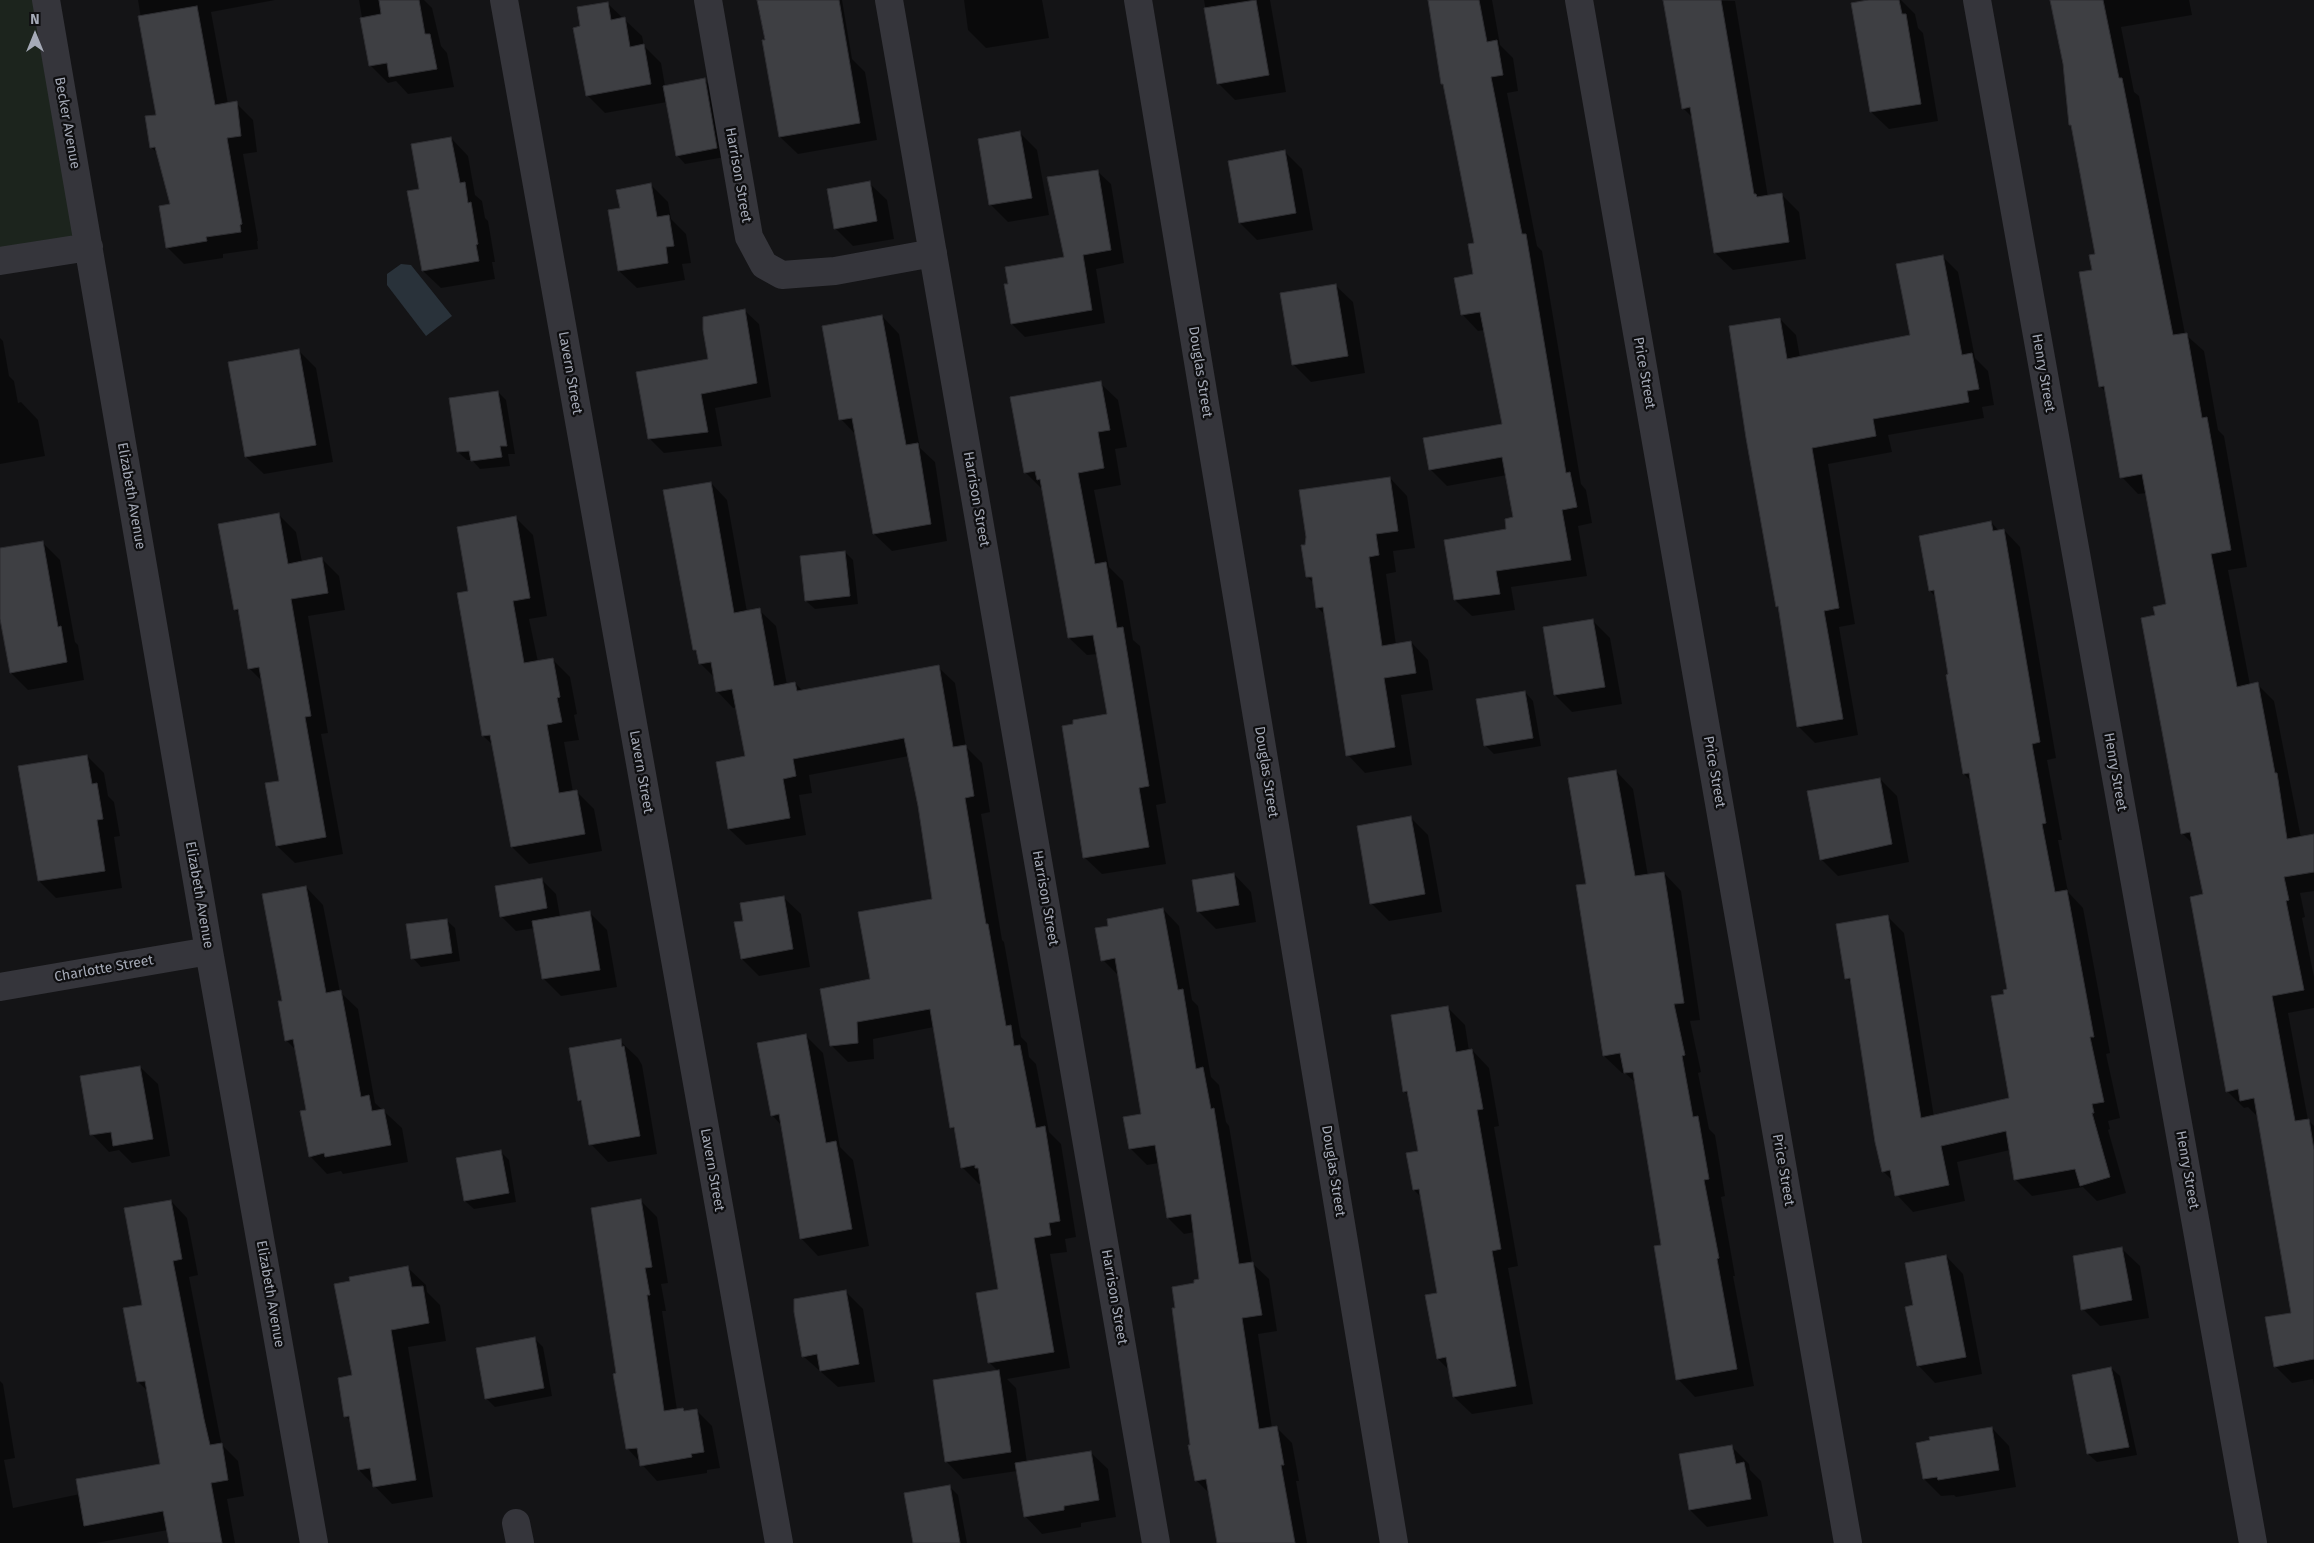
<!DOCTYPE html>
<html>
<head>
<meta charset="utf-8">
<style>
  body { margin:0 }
  #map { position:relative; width:2314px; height:1543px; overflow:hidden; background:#141416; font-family:"Fira Sans",sans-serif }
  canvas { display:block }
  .north { position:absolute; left:10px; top:10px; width:50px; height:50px; -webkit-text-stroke:4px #0f0f11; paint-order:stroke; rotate:0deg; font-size:14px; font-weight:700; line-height:20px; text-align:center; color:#a5aab7 }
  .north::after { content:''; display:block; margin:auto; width:18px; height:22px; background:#a5aab7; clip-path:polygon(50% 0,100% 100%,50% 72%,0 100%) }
</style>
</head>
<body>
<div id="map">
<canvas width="2314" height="1543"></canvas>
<div class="north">N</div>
</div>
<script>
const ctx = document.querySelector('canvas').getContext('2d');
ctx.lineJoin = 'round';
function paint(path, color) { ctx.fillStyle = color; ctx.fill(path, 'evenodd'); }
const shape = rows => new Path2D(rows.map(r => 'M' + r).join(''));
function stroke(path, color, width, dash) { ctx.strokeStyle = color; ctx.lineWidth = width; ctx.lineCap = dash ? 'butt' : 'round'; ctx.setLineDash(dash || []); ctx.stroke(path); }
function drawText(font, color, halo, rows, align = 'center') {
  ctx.font = font + ' "Fira Sans",sans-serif'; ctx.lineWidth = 4.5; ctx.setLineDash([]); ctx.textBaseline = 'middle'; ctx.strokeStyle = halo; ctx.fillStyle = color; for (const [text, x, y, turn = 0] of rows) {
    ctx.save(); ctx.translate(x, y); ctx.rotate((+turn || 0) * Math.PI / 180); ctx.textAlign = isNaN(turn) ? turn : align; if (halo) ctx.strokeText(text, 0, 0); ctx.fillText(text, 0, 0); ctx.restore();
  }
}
paint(shape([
  [0,0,46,0,89,247,0,261]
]), '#1c241d');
paint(shape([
  [401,264,411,265,452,316,426,336,387,285,387,274]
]), '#29323a');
paint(shape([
  [138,0,275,0,211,12,228,104,236,103,253,120,257,152,243,154,258,241,257,241,258,249,223,254,223,258,184,264,167,247,171,205,158,154,151,147,157,116],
  [359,0,424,0,432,8,441,46,447,53,454,87,408,94,396,81,388,83,370,65],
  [758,0,842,0,852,59,865,72,877,140,798,154,780,137],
  [964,0,1042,0,1049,38,986,48,968,30],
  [1204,0,1270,0,1286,92,1235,100,1218,83],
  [1429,0,1492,0,1500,45,1513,58,1518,91,1507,93,1537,246,1542,251,1581,484,1586,490,1592,523,1578,526,1587,576,1511,587,1515,610,1472,616,1455,600,1445,541,1508,530,1515,518,1507,475,1447,486,1430,469,1503,425,1485,330,1478,331,1462,314,1474,275,1475,244,1445,87,1442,84],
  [1664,0,1735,1,1768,197,1781,194,1799,212,1806,259,1733,270,1715,253,1693,118,1683,108],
  [1876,0,1901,0,1915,14,1918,28,1923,33,1938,121,1889,129,1871,112],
  [2051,0,2189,0,2192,15,2121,27,2134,92,2139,96,2185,334,2204,351,2218,430,2224,436,2247,567,2228,570,2250,685,2257,684,2274,701,2301,838,2314,835,2314,891,2300,893,2305,917,2302,918,2314,977,2314,1008,2288,1013,2308,1120,2314,1126,2314,1386,2313,1379,2292,1383,2275,1366,2292,1314,2258,1117,2248,1107,2244,1108,2227,1091,2204,895,2194,845,2182,833,2156,616,2168,605,2147,493,2138,494,2122,477,2106,392,2100,386,2093,271,2096,255],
  [607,3,642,36,644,46,661,63,665,86,704,80,713,88,725,157,685,164,677,155,667,102,605,113,587,95,582,27],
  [1020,133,1037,150,1049,215,1008,222,990,204],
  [451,138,468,156,475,195,482,201,485,218,488,221,495,262,492,262,495,279,441,288,423,271,420,190],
  [1285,152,1302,169,1313,230,1257,240,1240,223],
  [1097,171,1111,184,1124,263,1096,269,1105,323,1025,337,1012,324,1066,258],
  [869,183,887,200,894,239,853,246,836,229],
  [651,185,668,202,671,219,686,234,691,263,682,264,685,280,637,288,619,271,621,209],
  [1942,256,1958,272,1975,358,1988,371,1994,405,1982,407,1984,418,1888,435,1892,452,1828,464,1855,624,1839,627,1858,735,1815,743,1798,726,1780,609,1777,606,1747,438,1780,319,1796,335,1800,358,1912,336],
  [1335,285,1353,302,1365,373,1311,382,1293,364],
  [744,310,759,324,771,397,715,408,722,446,664,453,650,439,710,360],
  [882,316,899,334,920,448,935,462,947,541,892,551,874,534,857,436,841,419],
  [0,338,3,341,9,376,14,381,18,403,21,402,38,420,45,456,0,464],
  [299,351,316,368,333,462,264,474,246,457,230,363],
  [1100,383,1118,400,1127,447,1115,449,1121,485,1094,490,1109,567,1123,581,1133,640,1140,646,1166,803,1156,805,1166,864,1102,874,1084,857,1109,715,1098,654,1087,655,1069,638,1043,490,1025,472],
  [498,392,506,400,515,454,508,454,510,466,480,469,472,460,467,460,458,452],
  [1390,478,1407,496,1415,548,1393,551,1396,572,1386,574,1396,645,1411,642,1428,660,1433,690,1401,695,1412,765,1365,773,1348,755,1325,615,1317,607,1314,583,1307,577,1306,546],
  [711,483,727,500,747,612,759,610,776,626,787,685,795,683,803,691,938,667,955,683,966,747,982,763,990,812,981,814,1002,940,1004,942,1021,1037,1027,1043,1029,1057,1036,1064,1049,1132,1061,1144,1076,1237,1065,1239,1067,1252,1050,1254,1070,1368,1007,1379,1016,1388,1027,1463,1090,1452,1108,1469,1116,1517,1081,1523,1081,1527,1042,1534,1025,1516,1017,1471,963,1479,946,1461,998,1371,989,1362,999,1290,982,1183,979,1184,962,1167,956,1132,952,1127,934,1027,873,1039,874,1059,848,1062,831,1045,871,980,933,900,919,806,909,756,809,775,812,793,799,795,806,835,746,845,729,829,746,757,737,707,733,708,717,691,715,678,700,663,698,654,694,650],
  [279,515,296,532,302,562,321,558,339,576,345,610,308,616,328,733,321,734,343,854,295,863,277,846,267,784,281,782,262,681,249,668,240,614,235,609],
  [516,518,533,535,547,616,529,619,538,662,553,660,570,677,577,714,574,715,579,740,564,742,573,792,576,791,594,809,602,851,529,864,512,847,493,745,483,736,470,592],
  [1991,522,1999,531,2004,530,2020,547,2056,758,2047,760,2062,840,2058,840,2068,892,2083,908,2110,1053,2106,1054,2120,1118,2108,1121,2110,1129,2108,1130,2126,1193,2097,1201,2083,1187,2032,1196,2015,1179,2010,1150,1957,1162,1965,1201,1913,1212,1897,1195,1894,1182,1883,1171,1852,984,1847,978,1888,917,1904,933,1934,1117,2011,1099,2006,995,2008,990,1972,782,1964,774,1936,597,1930,591],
  [42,542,60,560,75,642,78,645,84,680,28,690,11,673,0,612,0,550],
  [845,552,853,560,858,604,815,609,806,601],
  [1593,621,1610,638,1622,704,1572,712,1555,695],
  [1525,692,1533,701,1541,746,1494,754,1485,745],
  [87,756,104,773,108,796,114,802,120,836,114,837,122,888,56,898,39,881],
  [1616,771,1633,789,1648,876,1664,873,1681,891,1700,1020,1690,1021,1701,1072,1698,1073,1709,1129,1715,1135,1725,1196,1721,1197,1735,1276,1733,1276,1754,1386,1695,1397,1678,1379,1663,1246,1636,1083,1625,1073,1622,1073,1604,1056,1587,885],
  [1880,779,1897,796,1909,862,1838,876,1821,859],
  [1411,818,1428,835,1442,912,1389,921,1372,904],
  [1234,874,1251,892,1256,922,1216,929,1198,911],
  [541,879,556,894,560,917,589,912,607,930,617,987,561,996,543,978,535,928,516,931,501,916],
  [306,887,323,905,340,992,358,1009,375,1103,402,1128,408,1162,343,1174,341,1171,327,1174,310,1156,307,1111,297,1051,286,1040,283,1002],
  [783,897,801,914,810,967,759,976,742,959,744,922],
  [1163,909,1179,926,1192,1000,1198,1006,1211,1077,1219,1085,1226,1122,1229,1126,1252,1263,1269,1279,1277,1331,1258,1334,1272,1428,1276,1427,1292,1443,1299,1481,1296,1481,1307,1543,1218,1543,1210,1494,1196,1480,1176,1309,1200,1280,1195,1232,1184,1234,1168,1218,1159,1163,1147,1165,1131,1149,1125,1118,1142,1115,1119,976,1103,960],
  [446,920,455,928,460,961,421,967,413,958],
  [1447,1007,1465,1025,1469,1051,1472,1050,1489,1068,1499,1126,1494,1127,1518,1266,1508,1268,1533,1404,1472,1414,1454,1397,1450,1371,1438,1359,1438,1294,1421,1197,1414,1190,1419,1152,1409,1096,1404,1091],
  [805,1035,823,1053,840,1147,853,1160,869,1246,818,1256,801,1238,782,1126,772,1115],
  [620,1041,638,1058,642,1065,657,1154,608,1162,591,1144,583,1105,579,1100],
  [140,1067,158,1084,170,1156,132,1163,119,1150,109,1152,92,1134],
  [500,1151,509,1160,516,1202,474,1209,465,1201],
  [171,1201,187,1218,198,1275,189,1277,220,1437,222,1445,238,1461,244,1496,227,1499,235,1543,171,1543,168,1530,96,1543,0,1543,0,1381,3,1384,15,1458,4,1460,13,1508,80,1494,161,1465,149,1392,138,1382,143,1306],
  [641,1201,657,1217,668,1283,661,1284,666,1311,662,1311,677,1410,696,1410,712,1426,720,1468,707,1470,707,1473,657,1481,628,1449,617,1374],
  [2122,1249,2140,1266,2149,1318,2100,1326,2083,1309],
  [1946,1256,1963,1274,1982,1374,1935,1383,1918,1365,1914,1306],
  [408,1268,426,1285,427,1292,440,1305,446,1341,408,1347,433,1497,392,1504,359,1470,351,1422,346,1416,353,1376],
  [845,1291,863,1309,875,1382,838,1387,803,1356],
  [534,1338,543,1347,552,1396,495,1407,486,1398],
  [2111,1368,2120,1376,2137,1455,2097,1462,2088,1454,2073,1376],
  [1992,1428,2009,1446,2016,1487,1956,1497,1954,1495,1941,1496,1924,1479],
  [1732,1447,1749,1464,1750,1470,1761,1481,1768,1516,1707,1527,1690,1510],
  [949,1486,958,1495,967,1543,914,1543]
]), '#0007');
const building = shape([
  [379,0,419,0,425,34,430,34,437,69,389,77,387,63,369,66,360,18,381,14,379,0],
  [757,0,839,0,860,123,779,137,762,40,765,40,757,0],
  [1256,0,1269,75,1217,84,1204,8,1256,0],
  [1428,0,1479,0,1487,42,1497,40,1503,75,1491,77,1522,234,1526,234,1566,473,1570,472,1577,507,1562,510,1571,560,1496,571,1500,594,1454,600,1444,540,1506,529,1505,519,1513,517,1502,457,1429,470,1423,438,1502,424,1480,312,1461,315,1454,278,1473,274,1468,244,1474,243,1443,84,1441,84,1428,0],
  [1663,0,1721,0,1754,194,1756,194,1757,197,1782,193,1789,242,1714,253,1690,107,1682,109,1663,0],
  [1868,0,1899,0,1902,14,1906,14,1921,104,1870,112,1851,3,1868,0],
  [2050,0,2103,0,2119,78,2122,78,2173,335,2187,333,2202,418,2207,417,2231,550,2211,554,2237,687,2258,682,2275,773,2277,773,2287,839,2314,834,2314,872,2284,877,2289,900,2286,901,2304,990,2272,996,2295,1121,2309,1119,2314,1150,2314,1359,2274,1367,2265,1317,2291,1313,2254,1098,2240,1101,2238,1089,2226,1092,2190,897,2203,894,2190,832,2181,834,2141,618,2155,615,2153,607,2166,604,2142,474,2120,478,2104,386,2099,387,2079,272,2092,270,2089,255,2095,254,2071,125,2069,125,2063,64,2050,0],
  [608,2,611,20,625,17,630,47,644,44,651,84,586,96,573,28,580,26,577,7,608,2],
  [197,6,215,105,237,101,241,136,227,138,242,224,240,225,241,232,206,237,207,241,166,248,159,206,170,204,155,147,150,148,145,116,156,115,138,16,197,6],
  [705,78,717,148,676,156,663,86,705,78],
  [1020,131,1032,198,989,205,978,139,1020,131],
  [451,137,460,183,465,182,468,203,471,202,478,244,476,245,479,261,422,271,407,191,419,189,411,144,451,137],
  [1285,150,1296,213,1239,223,1228,161,1285,150],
  [1098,170,1111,250,1083,255,1092,310,1011,324,1004,284,1008,284,1005,267,1064,257,1047,177,1098,170],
  [870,181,877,221,834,229,827,189,870,181],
  [651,183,657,217,669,215,674,246,666,247,668,263,618,271,608,210,620,208,616,190,651,183],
  [1943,255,1962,355,1972,353,1979,389,1967,391,1969,402,1873,419,1876,436,1812,448,1839,608,1824,611,1843,719,1797,727,1778,606,1776,607,1746,438,1729,326,1780,318,1787,359,1910,335,1896,264,1943,255],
  [1336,284,1348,356,1292,365,1280,293,1336,284],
  [745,309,757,383,701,394,708,432,648,439,636,372,708,359,703,330,703,317,745,309],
  [882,315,906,445,918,443,931,524,873,534,852,418,839,420,822,326,882,315],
  [299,349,316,445,245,457,228,362,299,349],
  [1101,381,1110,430,1098,432,1104,468,1078,473,1095,564,1106,562,1117,628,1123,627,1149,786,1139,788,1149,847,1083,858,1062,726,1073,724,1073,720,1107,714,1093,635,1068,638,1040,479,1037,480,1035,471,1024,473,1010,397,1101,381],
  [498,391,507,446,500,446,502,457,471,461,469,451,457,452,449,398,498,391],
  [1390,477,1398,531,1376,534,1379,555,1369,557,1382,646,1411,641,1416,673,1384,678,1395,747,1346,756,1323,607,1316,608,1312,577,1306,577,1301,545,1305,545,1306,537,1299,490,1390,477],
  [711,482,734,613,760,608,774,686,795,682,797,691,939,665,953,747,966,745,974,796,965,798,986,924,988,924,1006,1026,1011,1025,1014,1046,1020,1045,1036,1128,1045,1126,1060,1221,1049,1223,1051,1235,1034,1238,1054,1352,988,1363,976,1293,998,1289,978,1168,975,1168,975,1165,961,1168,954,1127,950,1128,930,1009,857,1022,858,1043,830,1046,820,989,870,979,858,912,932,899,918,806,904,738,793,759,796,776,783,779,790,818,728,829,716,762,745,756,732,689,716,692,711,662,699,664,696,650,693,650,663,490,711,482],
  [279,513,288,564,322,557,328,593,291,599,311,716,305,717,326,837,276,846,265,783,279,781,259,667,248,669,238,609,234,610,218,524,279,513],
  [516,516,530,598,513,601,524,663,553,658,560,697,557,698,562,722,547,725,559,793,577,790,585,834,511,847,490,735,482,736,457,593,468,591,457,527,516,516],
  [1991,521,1993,531,2004,529,2040,742,2032,744,2046,823,2042,824,2055,892,2067,890,2094,1037,2090,1037,2104,1102,2092,1104,2094,1113,2092,1113,2110,1177,2080,1186,2075,1169,2014,1180,2006,1131,1941,1146,1949,1185,1895,1196,1890,1170,1882,1172,1875,1142,1850,978,1845,979,1836,924,1888,915,1921,1118,2009,1098,1991,996,2004,994,2003,990,2007,989,1969,773,1963,774,1946,675,1948,674,1934,590,1929,591,1919,536,1991,521],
  [43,541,58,627,61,626,67,662,10,673,0,619,0,548,43,541],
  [845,551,850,596,805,601,800,556,845,551],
  [1593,619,1605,687,1554,695,1543,627,1593,619],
  [1525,691,1533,738,1484,746,1476,699,1525,691],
  [87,755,92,784,97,783,103,819,97,820,105,871,38,881,18,766,87,755],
  [1616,770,1635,876,1664,872,1684,1003,1674,1004,1685,1055,1682,1056,1693,1117,1698,1116,1709,1179,1704,1180,1719,1258,1717,1259,1737,1369,1676,1380,1654,1246,1661,1245,1633,1072,1624,1073,1620,1053,1603,1056,1576,885,1586,884,1568,778,1616,770],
  [1880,778,1892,844,1820,860,1807,791,1880,778],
  [1411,816,1425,894,1370,904,1357,826,1411,816],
  [1234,873,1239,905,1197,912,1192,880,1234,873],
  [542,878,547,908,500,917,495,886,542,878],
  [306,886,326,993,341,990,361,1097,369,1095,372,1111,384,1109,391,1145,325,1157,324,1153,309,1157,300,1111,306,1110,293,1039,285,1041,278,1001,282,1001,262,894,306,886],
  [784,896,793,949,741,959,734,922,743,921,740,903,784,896],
  [1163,908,1178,990,1183,989,1196,1069,1203,1067,1211,1109,1214,1108,1239,1264,1253,1262,1262,1315,1242,1318,1259,1429,1277,1426,1284,1465,1281,1465,1295,1543,1217,1543,1206,1479,1195,1481,1188,1445,1190,1445,1172,1308,1175,1308,1172,1287,1194,1283,1194,1280,1199,1279,1191,1214,1167,1218,1155,1145,1129,1149,1123,1117,1141,1114,1115,958,1101,961,1095,928,1108,926,1107,919,1163,908],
  [590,911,600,970,542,979,532,921,590,911],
  [447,919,452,953,411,959,406,924,447,919],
  [1448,1006,1456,1052,1472,1049,1483,1109,1477,1110,1501,1249,1492,1251,1516,1386,1453,1397,1446,1357,1437,1359,1425,1295,1437,1293,1419,1189,1413,1190,1406,1153,1418,1151,1407,1091,1403,1092,1391,1015,1448,1006],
  [806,1034,826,1143,836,1141,852,1229,800,1239,779,1114,771,1116,757,1043,806,1034],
  [621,1039,622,1047,624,1046,640,1136,589,1145,581,1100,578,1101,569,1048,621,1039],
  [140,1066,153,1139,113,1146,111,1132,90,1135,80,1076,140,1066],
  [501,1150,509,1193,464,1201,456,1158,501,1150],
  [641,1199,652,1267,645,1268,650,1295,647,1295,664,1411,683,1408,684,1411,697,1409,704,1452,691,1454,692,1457,640,1466,637,1448,626,1449,613,1374,616,1373,591,1208,641,1199],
  [171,1200,182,1259,173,1261,204,1419,210,1445,222,1443,228,1480,211,1483,222,1543,169,1543,163,1511,84,1526,76,1479,160,1464,145,1381,137,1382,123,1308,142,1305,124,1208,171,1200],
  [2122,1247,2132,1300,2081,1310,2073,1256,2122,1247],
  [1946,1255,1966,1357,1917,1366,1905,1307,1913,1305,1905,1263,1946,1255],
  [408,1266,412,1287,423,1286,429,1323,391,1330,416,1480,373,1487,370,1468,358,1470,349,1416,344,1417,338,1378,352,1375,334,1284,350,1281,349,1277,408,1266],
  [846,1290,859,1364,820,1371,817,1354,802,1357,794,1312,794,1299,846,1290],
  [535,1337,544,1388,485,1399,476,1348,535,1337],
  [2111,1367,2129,1447,2087,1454,2072,1375,2111,1367],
  [999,1370,1011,1452,945,1462,933,1380,999,1370],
  [1992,1427,1999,1470,1938,1480,1937,1477,1923,1479,1916,1443,1930,1440,1929,1437,1992,1427],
  [1732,1445,1736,1464,1744,1462,1751,1499,1689,1510,1679,1454,1732,1445],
  [1091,1451,1099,1500,1064,1506,1064,1510,1024,1517,1015,1463,1091,1451],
  [950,1485,960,1543,913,1543,904,1493,950,1485]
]);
paint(building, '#3e3f43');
stroke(building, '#2e2e32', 1);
stroke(shape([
  [46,0,209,951,314,1543],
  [504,0,779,1543],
  [708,0,749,237,764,265,782,275,835,271,933,253],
  [889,0,1156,1543],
  [1138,0,1394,1543],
  [1579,0,1848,1543],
  [1977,0,2253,1543],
  [0,261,89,247],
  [0,987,209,951],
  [516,1523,520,1543]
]), '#35353b', 28);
drawText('14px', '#a5aab7', '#0f0f11', [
  ["Becker Avenue",67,123,80],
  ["Harrison Street",738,175,80],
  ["Douglas Street",1200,372,81],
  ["Lavern Street",570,373,80],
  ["Price Street",1644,373,80],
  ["Henry Street",2043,373,80],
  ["Elizabeth Avenue",131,496,80],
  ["Harrison Street",976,499,80],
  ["Lavern Street",641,772,80],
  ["Douglas Street",1266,772,81],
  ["Price Street",1714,772,80],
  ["Henry Street",2115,772,80],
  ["Elizabeth Avenue",199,895,80],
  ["Harrison Street",1045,898,80],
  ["Charlotte Street",104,969,-10],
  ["Lavern Street",712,1170,80],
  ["Price Street",1783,1170,80],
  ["Henry Street",2187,1170,80],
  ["Douglas Street",1333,1171,81],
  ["Elizabeth Avenue",270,1294,80],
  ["Harrison Street",1114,1297,80]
]);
</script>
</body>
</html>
